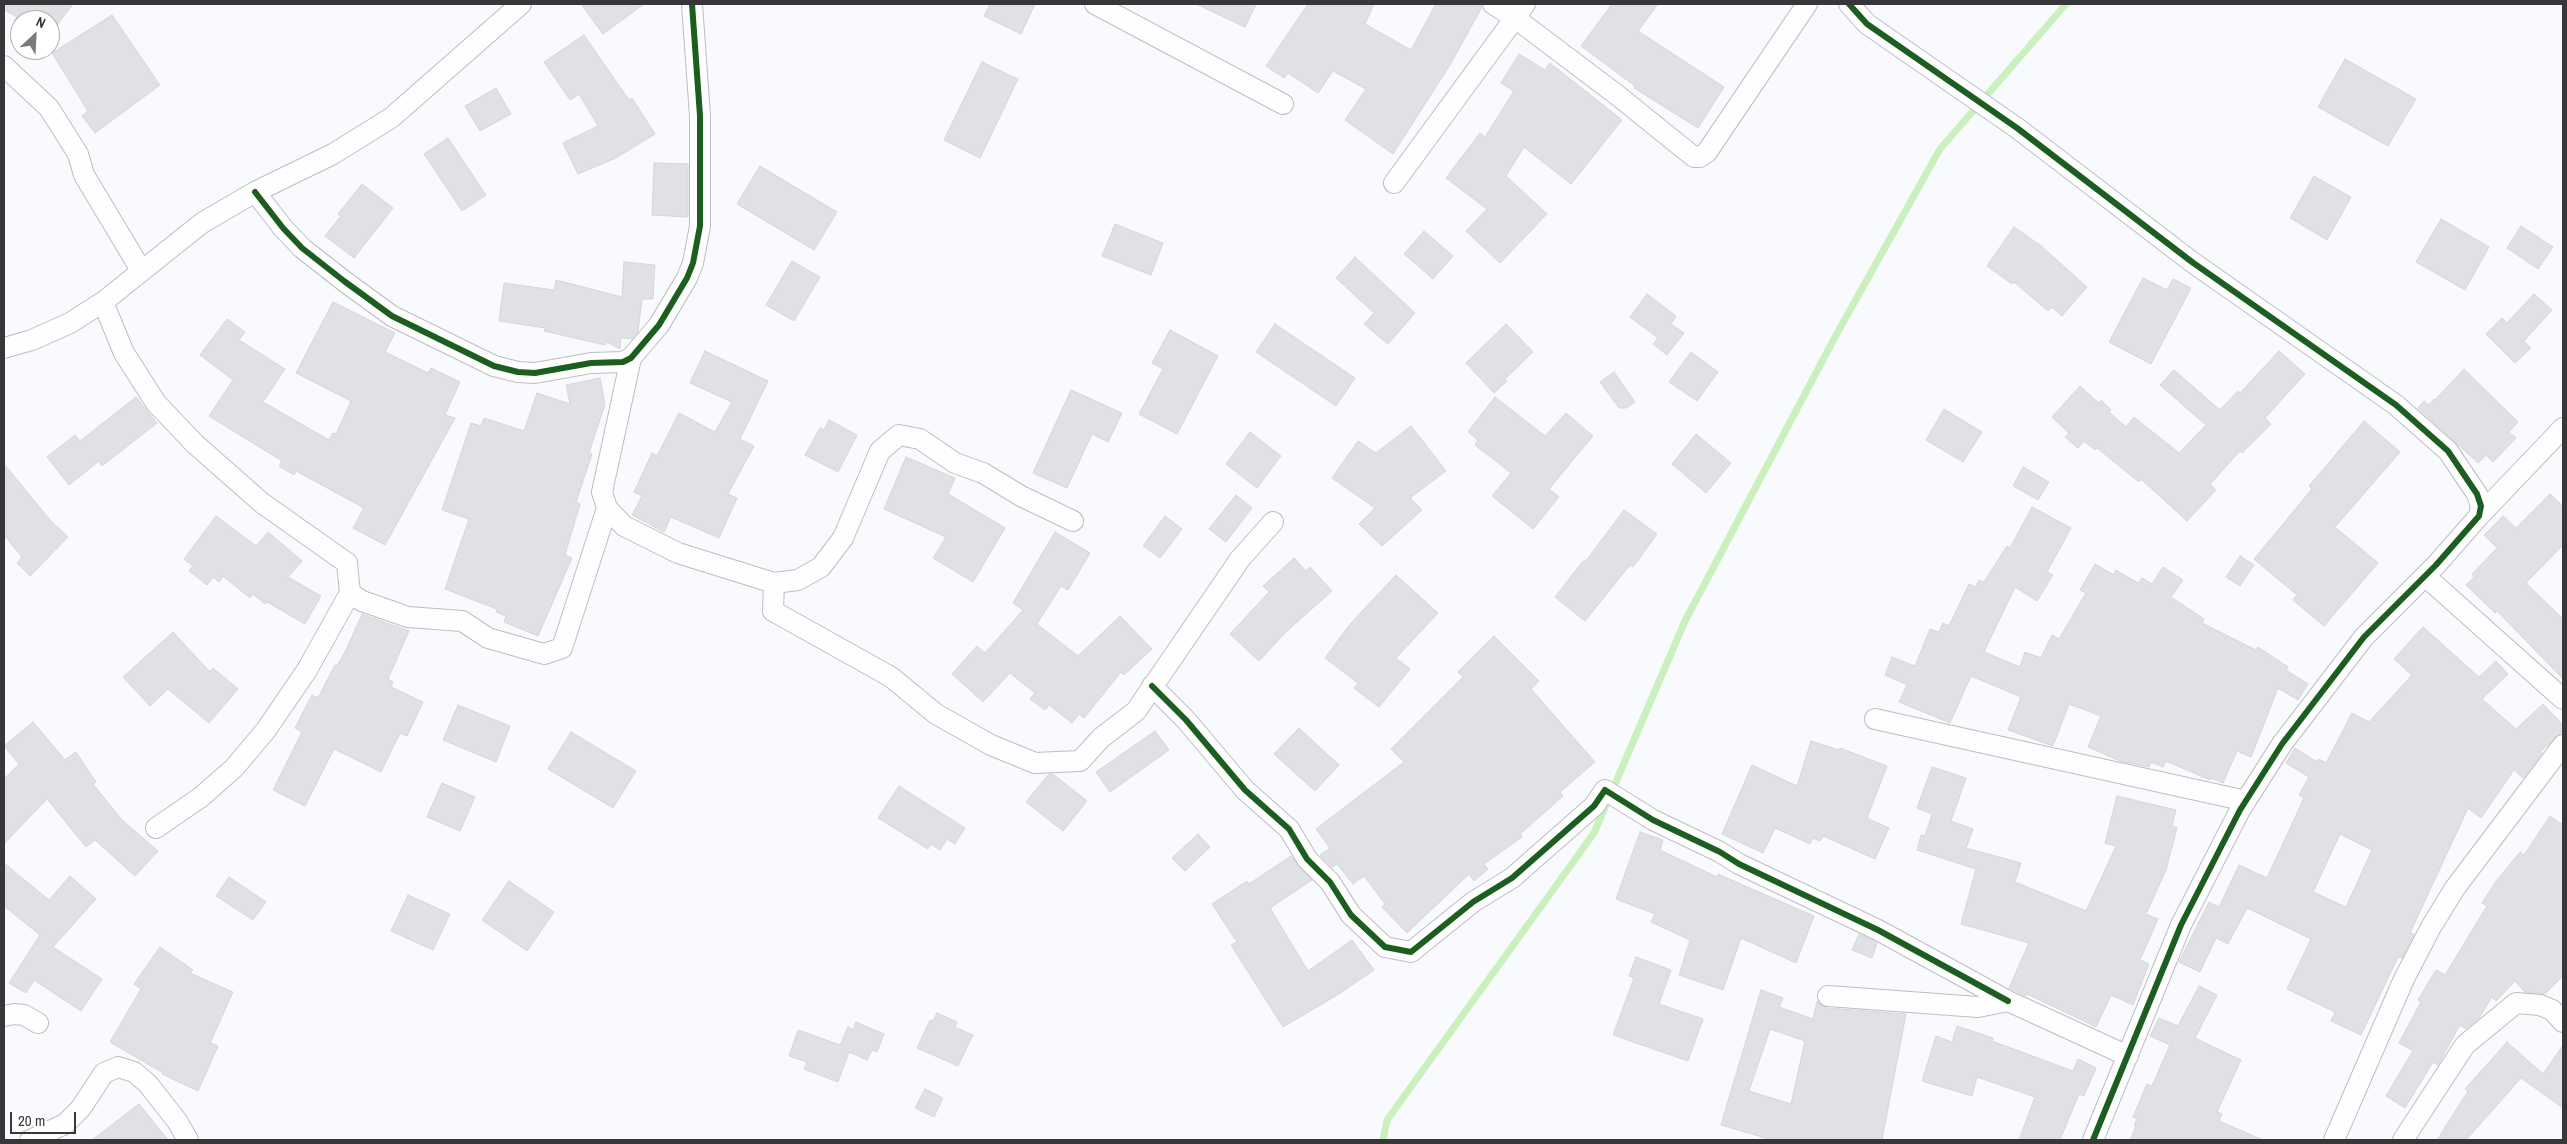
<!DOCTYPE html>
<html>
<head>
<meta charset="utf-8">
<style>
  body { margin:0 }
  #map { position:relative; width:2567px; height:1144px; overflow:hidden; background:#f9fafe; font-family:"Archivo Narrow",sans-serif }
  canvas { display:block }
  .frame { position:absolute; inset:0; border:5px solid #37373a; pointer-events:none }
  .north { position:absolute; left:10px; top:10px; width:50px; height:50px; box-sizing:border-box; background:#fff; border:1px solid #afafb0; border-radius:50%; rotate:25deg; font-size:14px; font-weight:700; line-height:20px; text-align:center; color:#37373a }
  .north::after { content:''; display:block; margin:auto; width:18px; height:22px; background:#7b7b7f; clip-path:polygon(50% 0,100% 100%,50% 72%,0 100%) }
  .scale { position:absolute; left:10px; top:1112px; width:66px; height:22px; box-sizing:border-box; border:2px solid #37373a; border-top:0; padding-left:6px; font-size:15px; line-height:18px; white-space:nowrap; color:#37373a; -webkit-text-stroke:4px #fff; paint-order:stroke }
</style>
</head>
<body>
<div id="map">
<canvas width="2567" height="1144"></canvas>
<div class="frame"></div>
<div class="north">N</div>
<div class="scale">20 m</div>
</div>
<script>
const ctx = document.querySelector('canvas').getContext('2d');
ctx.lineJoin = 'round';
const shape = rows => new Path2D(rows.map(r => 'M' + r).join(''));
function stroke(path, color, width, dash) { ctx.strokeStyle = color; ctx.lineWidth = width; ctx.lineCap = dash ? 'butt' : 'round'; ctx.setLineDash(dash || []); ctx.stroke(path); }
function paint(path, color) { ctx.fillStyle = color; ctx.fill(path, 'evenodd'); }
stroke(shape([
  [1383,1140,1387,1120,1594,833,1685,621,1835,337,1940,149,2066,4]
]), '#c9f0bd', 7);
const building = shape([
  [4,4,73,4,50,34,50,20,20,20,20,25,14,21,17,17,4,10,4,4],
  [581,4,644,4,603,34,581,4],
  [990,4,1035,4,1021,34,984,16,990,4],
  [1196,4,1256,4,1245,27,1196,4],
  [1308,4,1374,4,1365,24,1411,50,1436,4,1481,4,1482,7,1450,65,1393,154,1345,120,1366,89,1333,71,1318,93,1288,73,1284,78,1266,66,1308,4],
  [1612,4,1658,4,1638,31,1724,87,1698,128,1634,88,1635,86,1581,46,1612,4],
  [112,15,160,85,95,133,82,116,88,111,52,53,112,15],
  [584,35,629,100,632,98,655,134,616,158,578,174,563,143,598,126,579,94,570,100,544,62,584,35],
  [1519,54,1545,70,1550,63,1622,120,1571,184,1524,147,1506,176,1547,214,1500,263,1466,231,1487,209,1446,178,1480,133,1485,137,1514,91,1501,83,1519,54],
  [2345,59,2416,99,2388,146,2318,107,2345,59],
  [982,62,1018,79,980,158,944,140,982,62],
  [496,88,511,114,480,131,465,106,496,88],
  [448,138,486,195,462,211,424,154,448,138],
  [654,163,688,164,688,217,652,215,654,163],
  [760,166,837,212,814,250,737,204,760,166],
  [2314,176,2351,197,2327,240,2290,218,2314,176],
  [362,184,393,208,354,258,325,236,341,216,338,214,362,184],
  [2441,219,2489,247,2465,290,2416,262,2441,219],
  [1115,224,1163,243,1151,275,1102,256,1115,224],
  [2521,226,2553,247,2538,269,2507,248,2521,226],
  [2014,227,2040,245,2087,287,2062,316,2052,307,2048,311,2014,282,2012,284,1987,266,2014,227],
  [1424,231,1453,256,1433,279,1404,254,1424,231],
  [1355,257,1415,313,1388,344,1364,324,1374,313,1336,278,1355,257],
  [792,261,820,277,794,321,766,305,792,261],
  [624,262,655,265,654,279,653,299,642,299,638,332,632,339,621,338,620,349,607,342,605,345,544,331,545,328,499,321,504,283,554,290,556,280,622,297,624,262],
  [2143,278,2167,290,2173,279,2191,288,2151,364,2109,342,2143,278],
  [1647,294,1676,316,1671,324,1684,333,1667,355,1653,344,1658,338,1630,317,1647,294],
  [2534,294,2552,310,2524,341,2531,348,2515,363,2486,334,2502,318,2507,323,2534,294],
  [333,302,395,333,385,352,428,373,431,368,460,382,445,415,455,418,385,545,353,528,364,508,296,471,294,475,279,466,282,461,209,416,233,380,200,355,227,319,245,332,239,340,285,369,263,402,329,440,333,433,336,434,351,401,296,373,333,302],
  [1275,324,1355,378,1336,406,1256,352,1275,324],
  [1506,324,1533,352,1505,379,1507,381,1494,393,1466,363,1506,324],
  [1170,330,1218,356,1177,434,1139,414,1163,369,1152,363,1170,330],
  [705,351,768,381,740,439,754,446,728,494,737,498,719,538,671,517,664,532,632,515,642,496,634,492,652,453,657,456,679,413,715,432,732,402,690,383,705,351],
  [2279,351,2305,374,2265,418,2271,424,2242,453,2240,451,2210,484,2216,490,2187,521,2141,479,2139,482,2097,448,2095,450,2084,441,2078,448,2065,437,2069,433,2052,417,2080,386,2099,403,2101,400,2111,410,2109,412,2126,427,2134,417,2179,453,2206,425,2160,385,2174,370,2220,410,2238,391,2240,393,2279,351],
  [1691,352,1718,372,1697,401,1669,382,1691,352],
  [2464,369,2518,422,2509,432,2516,438,2493,462,2486,455,2478,463,2418,408,2424,401,2429,405,2434,399,2435,400,2464,369],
  [1614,372,1635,402,1626,408,1619,408,1600,382,1614,372],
  [600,378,605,404,589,453,592,454,576,502,580,504,565,555,572,558,538,636,504,622,506,616,496,612,497,609,445,589,469,519,442,510,471,423,481,426,484,418,524,431,537,393,570,404,566,385,600,378],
  [1071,390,1122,413,1108,442,1092,434,1067,488,1033,473,1071,390],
  [136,397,157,423,102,466,99,461,69,485,47,457,75,435,80,441,136,397],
  [1495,397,1545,436,1566,413,1593,436,1549,489,1559,497,1533,529,1492,496,1511,473,1475,445,1478,440,1468,432,1495,397],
  [1944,409,1982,432,1963,462,1926,440,1944,409],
  [829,420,857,435,838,472,805,455,820,428,824,430,829,420],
  [2364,421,2400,452,2335,527,2378,563,2324,626,2293,600,2297,595,2254,559,2312,489,2309,486,2364,421],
  [1411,426,1446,471,1410,498,1422,510,1382,546,1359,524,1375,508,1332,478,1358,441,1376,453,1411,426],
  [1250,432,1281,456,1257,488,1226,464,1250,432],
  [1696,434,1731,463,1706,493,1672,464,1696,434],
  [906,457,955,478,948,494,1005,528,973,582,933,558,946,537,884,509,906,457],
  [4,464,51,521,68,537,30,576,17,563,22,557,4,535,4,464],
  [2023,467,2049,482,2038,500,2013,486,2023,467],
  [2550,494,2563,506,2563,545,2526,583,2563,619,2563,679,2497,611,2495,613,2466,585,2474,577,2472,574,2497,548,2484,535,2503,516,2516,528,2550,494],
  [1236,495,1252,508,1226,542,1209,529,1236,495],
  [2032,507,2071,528,2047,572,2053,575,2037,601,2015,587,1984,652,2020,667,2025,652,2041,658,2052,635,2059,639,2086,593,2080,590,2095,564,2114,575,2116,570,2138,583,2142,578,2152,584,2163,567,2183,580,2171,597,2204,619,2202,623,2256,650,2258,647,2288,667,2286,670,2308,684,2298,700,2278,688,2251,757,2237,751,2223,783,2211,778,2210,780,2166,761,2163,767,2151,762,2149,767,2120,761,2088,747,2101,716,2069,704,2053,746,2008,730,2021,697,1971,676,1950,723,1899,702,1907,685,1885,675,1892,657,1915,666,1930,629,1939,632,1943,623,1949,626,1969,584,1975,587,1979,580,1984,582,2007,546,2010,548,2032,507],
  [1624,510,1657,534,1633,567,1630,565,1585,621,1555,597,1583,561,1585,562,1624,510],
  [216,516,256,546,268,532,302,561,288,577,321,596,305,624,267,602,265,604,253,594,250,598,223,576,219,582,213,577,207,585,189,571,193,566,184,559,216,516],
  [1165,516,1182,529,1160,558,1143,546,1165,516],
  [1055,532,1090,553,1068,590,1061,586,1037,624,1078,656,1120,616,1152,649,1124,675,1121,672,1084,718,1079,714,1072,723,1049,705,1045,710,1030,699,1035,693,1010,673,983,702,952,674,977,646,985,653,1023,610,1013,603,1055,532],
  [2240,556,2254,565,2240,586,2226,577,2240,556],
  [1294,558,1306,571,1310,567,1332,591,1287,631,1259,661,1230,634,1269,592,1263,586,1294,558],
  [1396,575,1438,613,1396,658,1410,669,1379,707,1354,688,1358,683,1325,658,1351,623,1396,575],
  [362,614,409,631,388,679,393,682,391,687,423,702,407,736,400,733,381,772,334,749,305,806,273,790,302,732,295,728,312,695,318,698,335,665,337,666,346,650,362,614],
  [2423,627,2479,677,2496,661,2508,674,2482,699,2516,729,2543,704,2563,725,2563,731,2540,752,2542,753,2523,778,2514,770,2481,818,2468,808,2410,933,2414,934,2402,958,2398,957,2361,1035,2331,1021,2335,1012,2287,989,2311,939,2247,908,2228,944,2216,938,2200,972,2179,962,2209,902,2219,907,2239,865,2267,878,2304,798,2299,795,2309,777,2286,763,2295,748,2317,762,2318,759,2326,763,2352,713,2369,722,2412,675,2394,659,2423,627],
  [2340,834,2372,850,2346,907,2313,892,2340,834],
  [173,632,210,672,213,668,238,689,209,723,168,689,150,706,123,677,173,632],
  [1494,636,1539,681,1531,689,1595,762,1560,792,1563,796,1520,834,1522,837,1484,864,1488,869,1474,881,1469,874,1407,933,1382,907,1385,904,1364,876,1353,884,1337,864,1332,867,1320,855,1330,848,1316,829,1404,762,1391,749,1463,677,1458,672,1494,636],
  [458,705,510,726,496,762,443,740,458,705],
  [33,722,65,760,76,752,96,782,93,784,122,820,158,851,135,876,95,840,86,847,47,799,4,844,4,779,19,764,4,746,33,722],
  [1299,728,1339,765,1315,791,1274,754,1299,728],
  [1155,731,1169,750,1110,792,1096,772,1155,731],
  [571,732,636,771,613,808,548,769,571,732],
  [1811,741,1839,750,1840,748,1887,766,1867,818,1889,828,1875,859,1823,836,1820,841,1813,838,1810,844,1775,828,1763,853,1722,834,1752,765,1797,786,1811,741],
  [1932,767,1966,778,1951,821,1973,829,1966,848,2021,863,2015,882,2086,911,2116,846,2105,843,2117,796,2176,810,2172,826,2177,828,2166,870,2146,914,2158,919,2140,960,2149,964,2133,1005,2111,995,2096,1027,2027,994,2026,996,2009,988,2029,943,1961,924,1976,869,1917,850,1921,835,1925,836,1932,814,1917,808,1932,767],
  [1049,774,1053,774,1087,801,1063,831,1026,802,1049,774],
  [442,783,475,797,460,831,427,817,442,783],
  [899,786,965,828,955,844,947,839,940,850,931,844,928,849,878,818,899,786],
  [2550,816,2563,825,2563,976,2545,994,2525,992,2515,981,2496,1001,2492,997,2479,1018,2466,1029,2460,1025,2438,1065,2433,1062,2405,1108,2386,1096,2413,1051,2399,1043,2421,1002,2418,1000,2436,970,2445,975,2487,906,2482,903,2497,880,2520,852,2524,855,2550,816],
  [1640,832,1663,840,1660,850,1717,877,1718,874,1814,916,1796,963,1741,938,1723,990,1679,975,1690,940,1651,922,1655,914,1616,899,1640,832],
  [1198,834,1210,847,1185,871,1172,858,1198,834],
  [1291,856,1312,880,1270,908,1308,971,1352,940,1374,970,1339,994,1283,1027,1231,945,1237,942,1212,904,1247,881,1249,884,1291,856],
  [4,863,49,900,70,876,96,899,53,947,102,979,81,1011,34,980,26,993,9,983,40,935,4,906,4,863],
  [229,877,266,902,253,920,216,896,229,877],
  [509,881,554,912,527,951,482,920,509,881],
  [408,895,450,914,433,950,391,931,408,895],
  [1859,934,1877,943,1872,958,1852,950,1859,934],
  [160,947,193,970,190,973,233,992,210,1043,218,1046,198,1091,162,1074,163,1073,110,1042,141,989,134,984,160,947],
  [1636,957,1671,970,1659,1004,1703,1019,1688,1061,1613,1035,1634,978,1629,976,1636,957],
  [2199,986,2217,995,2195,1038,2241,1060,2217,1112,2222,1114,2219,1121,2263,1140,2130,1140,2136,1126,2134,1126,2137,1119,2133,1117,2147,1084,2152,1086,2170,1045,2150,1036,2159,1018,2178,1026,2199,986],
  [1761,990,1783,998,1779,1007,1813,1019,1817,1001,1827,1008,1906,1014,1882,1140,1772,1140,1721,1125,1761,990],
  [1770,1029,1805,1041,1791,1104,1749,1091,1770,1029],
  [937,1013,957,1022,955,1027,973,1035,958,1066,917,1048,930,1020,933,1021,937,1013],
  [856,1022,884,1034,877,1052,872,1050,867,1060,849,1052,838,1082,804,1069,807,1062,789,1056,798,1030,840,1045,848,1027,853,1030,856,1022],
  [1957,1026,1993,1038,1992,1041,2073,1071,2078,1059,2096,1068,2084,1096,2079,1094,2060,1140,2019,1140,2035,1097,1977,1077,1972,1096,1922,1081,1936,1036,1952,1042,1957,1026],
  [2507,1042,2543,1074,2563,1045,2563,1108,2521,1078,2466,1140,2437,1140,2468,1091,2465,1089,2507,1042],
  [925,1089,943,1098,934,1117,915,1108,925,1089],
  [139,1104,168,1140,92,1140,139,1104]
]);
paint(building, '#e0e1e4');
stroke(building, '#d5d6d9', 1);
const street = shape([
  [1095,4,1283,104],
  [1493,4,1515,18,1617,95,1694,157,1700,157,1707,152,1807,4],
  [1849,4,1867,24,2017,128,2192,262,2396,405,2448,451,2477,494,2481,506,2479,516,2436,565,2364,637,2282,744,2240,810,2181,925,2093,1140],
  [4,66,49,108,78,154,84,175,141,270],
  [1394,183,1525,4],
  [255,192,283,228,302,248,344,281,392,316,494,366,518,372,535,373,591,363,623,362,631,358,659,325,687,278,693,263,700,226,700,116,692,4],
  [103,302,124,353,156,403,195,444,262,503,347,563,350,593,307,670,266,730,234,768,201,797,156,828],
  [4,348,32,340,70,323,103,302,202,223,255,192,333,154,391,118,521,4],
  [631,358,602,492,607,508,624,526,678,553,774,583,798,580,821,567,843,538,880,451,899,435,920,439,955,463,983,473,1021,496,1073,521],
  [2479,516,2563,428],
  [2425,576,2563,699],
  [774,583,773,611,891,677,936,714,991,745,1035,763,1080,761,1101,738,1136,711,1240,559,1273,522],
  [350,593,362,601,408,617,462,621,488,638,544,654,562,648,607,508],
  [1152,686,1186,720,1245,790,1289,829,1307,859,1330,882,1351,915,1385,947,1411,952,1473,902,1512,878,1594,806,1605,790,1653,820,1720,852,1739,864,1878,930,2008,1001],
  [1875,719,2246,801],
  [1828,996,1978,1007,2008,1001,2128,1056],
  [4,1016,14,1014,24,1015,38,1023],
  [30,1140,65,1124,81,1108,104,1073,118,1067,134,1072,148,1084,177,1121,188,1140],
  [2334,1140,2404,979,2431,927,2455,888,2563,745],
  [2403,1140,2465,1045,2516,1003,2540,1005,2552,1010,2563,1022]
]);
stroke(street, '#bdbec0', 22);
stroke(street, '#fefeff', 20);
stroke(shape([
  [1849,4,1867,24,2017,128,2192,262,2396,405,2448,451,2477,494,2481,506,2479,516,2436,565,2364,637,2282,744,2240,810,2181,925,2093,1140],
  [255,192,283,228,302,248,344,281,392,316,494,366,518,372,535,373,591,363,623,362,631,358,659,325,687,278,693,263,700,226,700,116,692,4],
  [1152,686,1186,720,1245,790,1289,829,1307,859,1330,882,1351,915,1385,947,1411,952,1473,902,1512,878,1594,806,1605,790,1653,820,1720,852,1739,864,1878,930,2008,1001]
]), '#1b5e20', 6);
</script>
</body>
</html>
